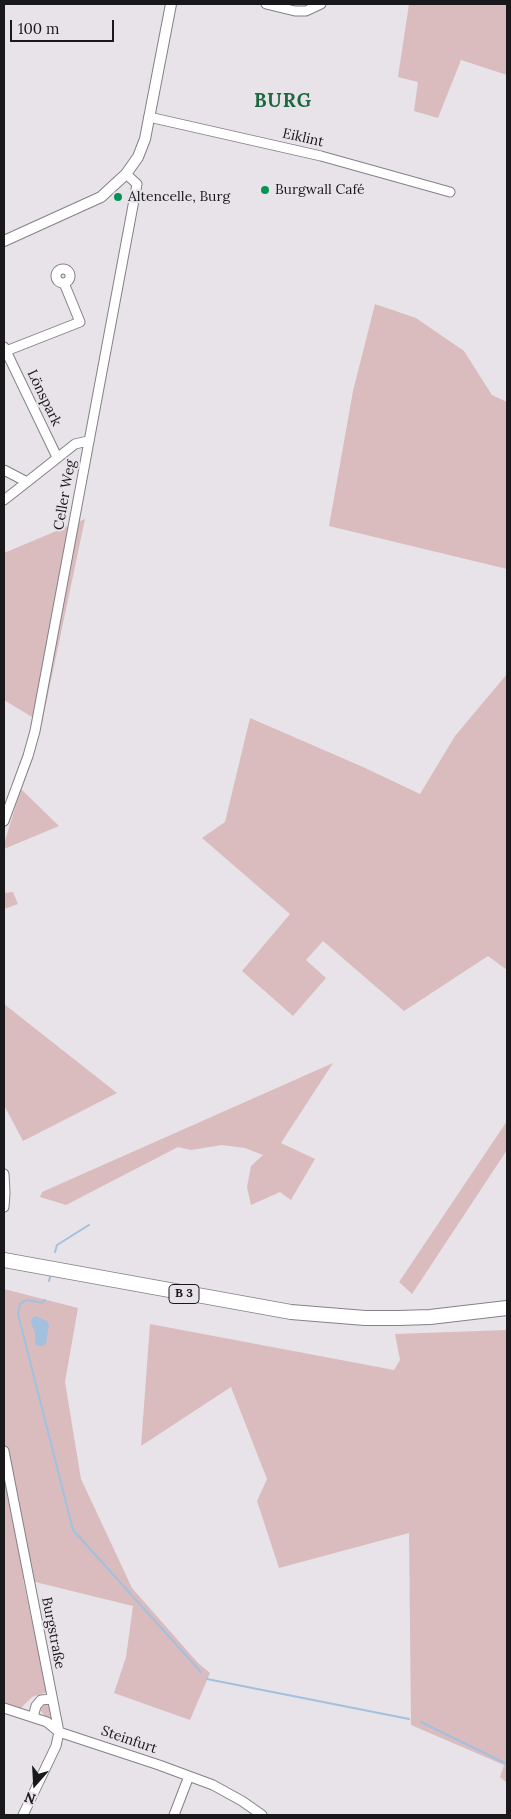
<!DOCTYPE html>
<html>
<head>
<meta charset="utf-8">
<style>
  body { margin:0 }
  #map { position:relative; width:511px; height:1819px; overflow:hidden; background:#e7e3e9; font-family:Lora,serif }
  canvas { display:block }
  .frame { position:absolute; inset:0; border:5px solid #19181a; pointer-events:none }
  .north { position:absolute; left:10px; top:1759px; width:50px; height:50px; -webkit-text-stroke:4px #e7e3e9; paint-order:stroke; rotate:199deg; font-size:14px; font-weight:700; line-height:20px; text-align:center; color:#19181a }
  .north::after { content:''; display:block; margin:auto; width:18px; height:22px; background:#19181a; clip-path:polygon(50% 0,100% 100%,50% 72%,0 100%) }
  .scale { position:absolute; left:10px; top:20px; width:104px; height:22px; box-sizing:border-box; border:2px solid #19181a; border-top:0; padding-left:6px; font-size:15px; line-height:18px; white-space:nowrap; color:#19181a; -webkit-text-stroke:4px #e7e3e9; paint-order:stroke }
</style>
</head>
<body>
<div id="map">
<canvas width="511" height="1819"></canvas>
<div class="frame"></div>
<div class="north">N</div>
<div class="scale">100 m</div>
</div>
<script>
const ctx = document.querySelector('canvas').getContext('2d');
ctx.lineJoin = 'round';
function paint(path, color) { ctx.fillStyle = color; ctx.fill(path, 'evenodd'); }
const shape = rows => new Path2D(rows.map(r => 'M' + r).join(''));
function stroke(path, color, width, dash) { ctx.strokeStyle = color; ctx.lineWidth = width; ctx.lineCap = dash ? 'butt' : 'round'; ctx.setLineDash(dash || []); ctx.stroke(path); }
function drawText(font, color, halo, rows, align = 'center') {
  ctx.font = font + ' Lora,serif'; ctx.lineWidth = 4; ctx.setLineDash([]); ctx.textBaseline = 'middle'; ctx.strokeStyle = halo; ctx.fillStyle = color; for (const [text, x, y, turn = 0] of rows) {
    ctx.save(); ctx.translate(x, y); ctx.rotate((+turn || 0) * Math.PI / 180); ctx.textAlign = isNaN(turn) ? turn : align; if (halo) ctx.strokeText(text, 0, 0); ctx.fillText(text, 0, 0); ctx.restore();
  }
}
paint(shape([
  [409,4,507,4,507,75,461,60,438,118,414,111,418,82,398,77],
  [375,304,416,318,464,351,492,395,507,402,507,569,329,526,353,391],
  [85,519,42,723,4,700,4,553],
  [507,674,507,970,488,956,404,1011,323,941,306,960,326,978,293,1016,242,971,290,914,202,838,225,822,250,718,363,767,420,794,455,736],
  [21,789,59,826,4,849,4,844],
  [13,892,18,904,4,909,4,893],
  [4,1004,117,1093,23,1141,4,1105],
  [333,1063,281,1143,315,1159,291,1200,280,1192,251,1205,247,1187,251,1166,263,1155,245,1148,222,1145,191,1150,178,1147,66,1205,40,1197,42,1192],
  [507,1121,507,1150,412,1294,399,1282],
  [4,1289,78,1308,65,1382,81,1479,132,1588,198,1663,210,1673,190,1720,114,1693,126,1657,133,1606,23,1579,47,1692,32,1697,19,1710,4,1705],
  [150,1324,394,1370,400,1360,395,1334,507,1330,507,1783,500,1777,504,1765,411,1725,409,1533,279,1568,257,1501,267,1479,231,1387,141,1446],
  [44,1704,52,1707,53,1718,51,1719,46,1718,41,1711,41,1709]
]), '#dabcbe');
paint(shape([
  [35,1316,47,1321,49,1325,46,1344,42,1346,37,1346,35,1343,35,1333,31,1323,32,1318]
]), '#a3c0de');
stroke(shape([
  [55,1252,57,1245,89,1225],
  [49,1281,50,1277],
  [45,1300,42,1303,27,1300,23,1302,20,1304,18,1314,73,1530,201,1672],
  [207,1679,409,1719],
  [421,1722,507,1764]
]), '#a3c0de', 2);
const minor = shape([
  [266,4,295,11,306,11,321,4],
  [149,117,321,156,450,192],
  '56 276a7 7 0 1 1 14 0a7 7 0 1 1-14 0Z',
  [4,347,57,457],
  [6,351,80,322,64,283],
  [4,470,27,482,75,444,88,441],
  [4,500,27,482],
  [4,821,28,756,35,731,137,184,126,174],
  [4,1174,5,1193,4,1207],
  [4,1451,59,1732,56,1746,23,1815],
  [4,1708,47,1722,59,1732,159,1765,213,1785,242,1801,262,1815],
  [33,1717,36,1706,41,1700,52,1699],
  [174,1815,189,1776]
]);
const tertiary = shape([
  [4,241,101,197,126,174,138,157,145,139,171,4]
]);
const trunk = shape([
  [4,1260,291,1312,365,1318,399,1318,430,1317,507,1308]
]);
stroke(minor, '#848187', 11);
stroke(tertiary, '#848187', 12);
stroke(trunk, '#848187', 16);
stroke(minor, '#fff', 9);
stroke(tertiary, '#fff', 10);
stroke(trunk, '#fff', 14);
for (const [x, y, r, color] of [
  [265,190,5,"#049353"],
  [118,197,5,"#049353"]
]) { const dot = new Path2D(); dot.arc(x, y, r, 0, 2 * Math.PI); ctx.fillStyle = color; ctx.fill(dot); stroke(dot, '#e7e3e9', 2); }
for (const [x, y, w] of [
  [184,1294,30]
]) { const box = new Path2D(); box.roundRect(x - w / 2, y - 9.5, w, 19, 4); ctx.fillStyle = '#e7e3e9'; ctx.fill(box); stroke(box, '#19181a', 1); }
drawText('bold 12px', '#19181a', null, [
  ["B 3",184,1294]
]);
drawText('14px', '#19181a', '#e7e3e9', [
  ["Eiklint",303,138,13],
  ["Lönspark",44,398,64],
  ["Celler Weg",65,495,-80],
  ["Burgstraße",53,1633,79],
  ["Steinfurt",129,1740,19]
]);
drawText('14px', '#19181a', '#e7e3e9', [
  ["Burgwall Café",275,190],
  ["Altencelle, Burg",128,197]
], 'left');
ctx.letterSpacing = '1px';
drawText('bold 19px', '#1c683e', '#e7e3e9', [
  ["BURG",283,102]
]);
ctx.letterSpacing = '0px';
</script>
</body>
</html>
